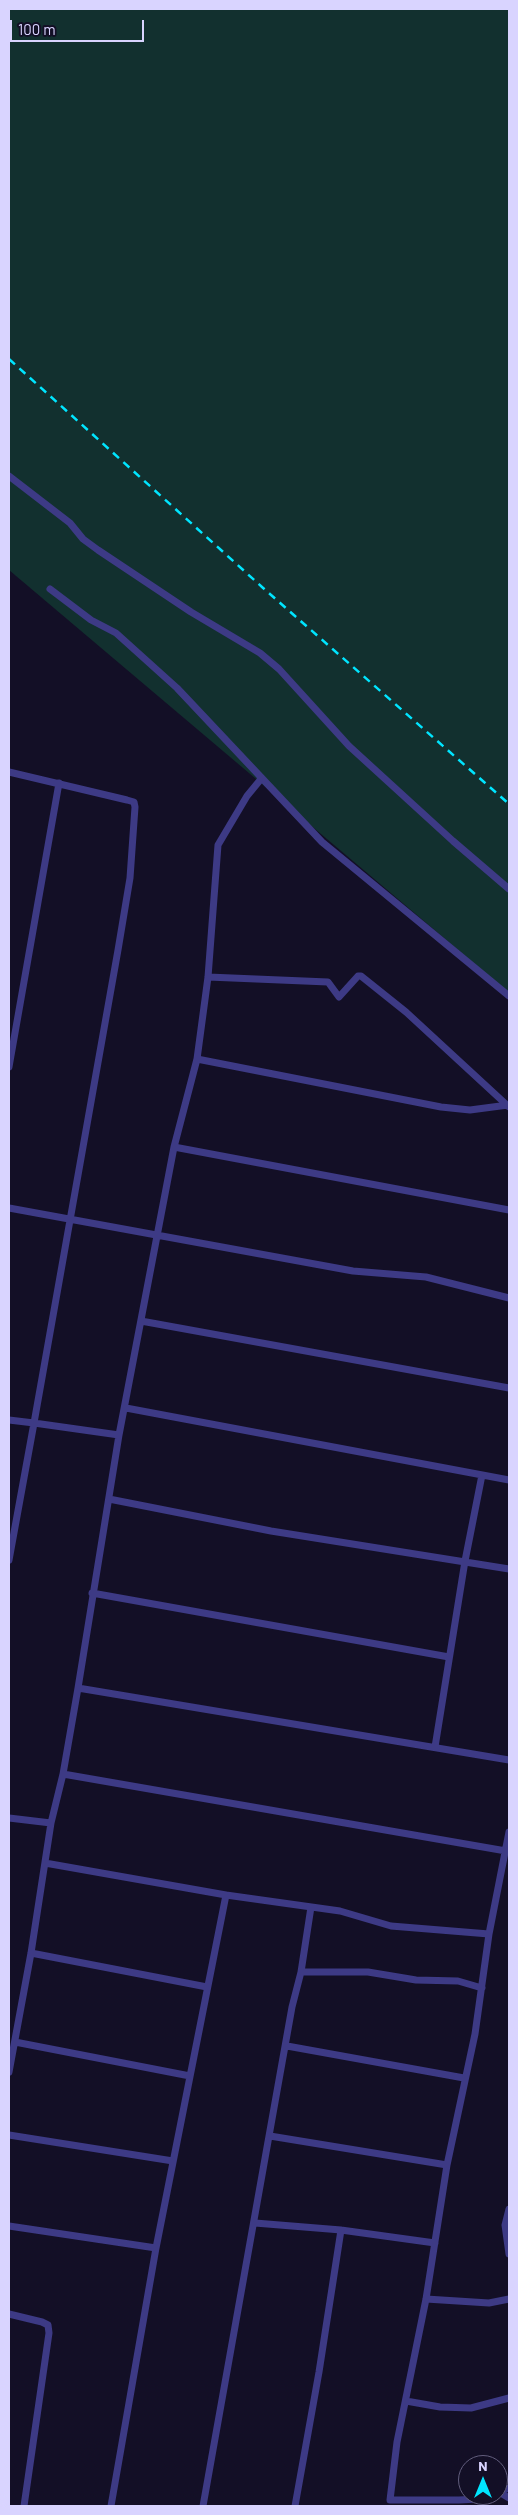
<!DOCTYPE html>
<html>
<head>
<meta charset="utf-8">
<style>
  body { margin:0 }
  #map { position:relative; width:518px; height:2515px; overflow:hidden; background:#130f26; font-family:Barlow,sans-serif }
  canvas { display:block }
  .frame { position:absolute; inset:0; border:10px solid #d9d4ff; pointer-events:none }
  .north { position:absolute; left:458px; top:2455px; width:50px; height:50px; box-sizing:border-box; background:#130f26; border:1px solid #625e7d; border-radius:50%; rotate:0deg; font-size:14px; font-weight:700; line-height:20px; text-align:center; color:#d9d4ff }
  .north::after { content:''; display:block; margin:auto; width:18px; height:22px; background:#00e5ff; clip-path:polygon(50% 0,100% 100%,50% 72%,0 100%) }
  .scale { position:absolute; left:10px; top:20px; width:134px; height:22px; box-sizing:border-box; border:2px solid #d9d4ff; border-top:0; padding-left:6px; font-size:15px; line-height:18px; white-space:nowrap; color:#d9d4ff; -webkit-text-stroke:4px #130f26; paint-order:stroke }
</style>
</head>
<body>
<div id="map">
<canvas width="518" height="2515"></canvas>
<div class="frame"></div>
<div class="north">N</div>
<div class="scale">100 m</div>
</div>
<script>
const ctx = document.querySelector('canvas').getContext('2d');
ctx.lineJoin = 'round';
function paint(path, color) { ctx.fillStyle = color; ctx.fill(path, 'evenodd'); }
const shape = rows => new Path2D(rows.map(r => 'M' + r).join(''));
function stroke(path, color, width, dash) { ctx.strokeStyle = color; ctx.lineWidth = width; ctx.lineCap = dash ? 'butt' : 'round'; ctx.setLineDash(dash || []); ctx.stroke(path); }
paint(shape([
  [9,9,509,9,509,993,9,570]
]), '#12302f');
stroke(shape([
  [9,476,70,523,83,539,98,550,191,612,260,653,279,669,349,746,453,841,509,889],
  [50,589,91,620,116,633,177,688,322,842,509,996],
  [9,772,127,800,134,802,135,807,130,878,118,950,34,1423,9,1420],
  [208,977,328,982,339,997,358,976,361,976,406,1012,509,1107],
  [197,1059,441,1107,470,1110,508,1105],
  [9,1067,59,783],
  [174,1147,509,1210],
  [9,1208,353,1271,426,1277,509,1298],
  [141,1321,509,1388],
  [126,1408,509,1480],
  [109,1499,271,1531,509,1569],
  [9,1560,34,1423,119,1435],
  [92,1593,449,1657],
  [78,1688,509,1760],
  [435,1747,465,1561,482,1475],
  [63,1774,506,1851],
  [9,1818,51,1823],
  [45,1863,226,1895,340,1911,391,1926,489,1934],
  [31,1953,207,1987],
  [301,1972,311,1907],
  [15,2042,190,2076],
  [287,2046,464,2078],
  [9,2072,31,1953,51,1823,63,1774,78,1688,119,1435,174,1147,197,1059,208,977,218,845,247,796,261,779],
  [9,2135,173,2161],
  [270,2136,447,2165],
  [509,2209,505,2225,509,2254],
  [255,2223,341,2230,435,2243],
  [9,2226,156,2248],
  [426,2299,489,2303,509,2299],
  [9,2314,42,2322,48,2325,49,2333,24,2506],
  [406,2401,440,2407,471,2408,509,2398],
  [498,2492,509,2488],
  [499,2492,509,2498],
  [490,2495,478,2499,459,2500,390,2500,397,2442,426,2299,447,2165,475,2034,489,1934,509,1832],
  [111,2506,156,2248,226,1895],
  [203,2506,292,2007,301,1972,368,1972,416,1980,458,1981,482,1988],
  [295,2506,319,2372,341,2230]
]), '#3d3a85', 7);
stroke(shape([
  [9,359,262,587,509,804]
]), '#00e5ff', 2.5, [8, 6]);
</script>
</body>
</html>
